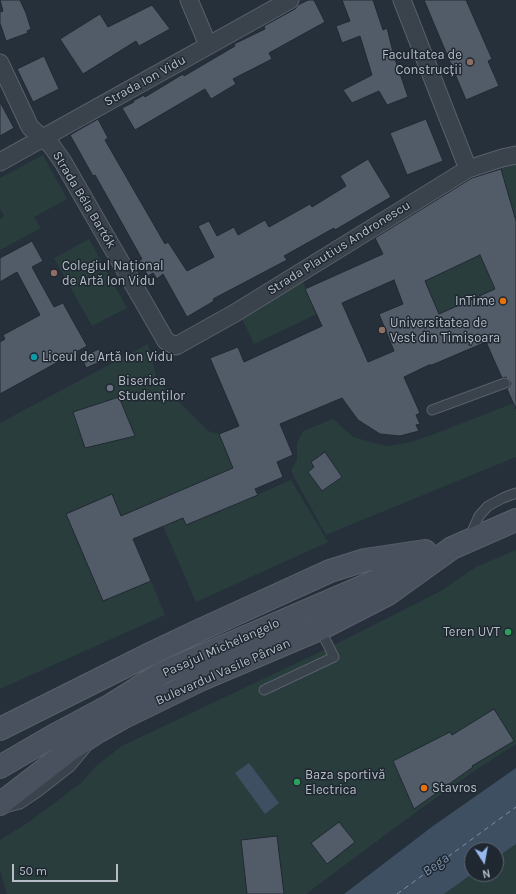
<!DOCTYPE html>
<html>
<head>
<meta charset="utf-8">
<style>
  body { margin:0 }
  #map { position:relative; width:516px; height:894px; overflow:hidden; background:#26303b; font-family:Karla,sans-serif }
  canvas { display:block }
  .north { position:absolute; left:464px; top:842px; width:40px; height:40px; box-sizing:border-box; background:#1f2731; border:1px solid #5b636d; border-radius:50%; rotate:169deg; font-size:11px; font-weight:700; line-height:16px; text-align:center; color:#b6bdc7 }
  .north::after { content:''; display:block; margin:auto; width:14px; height:18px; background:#95baed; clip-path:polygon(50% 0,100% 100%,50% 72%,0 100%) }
  .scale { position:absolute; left:12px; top:864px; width:106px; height:18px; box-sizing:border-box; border:2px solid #b6bdc7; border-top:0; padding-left:5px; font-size:12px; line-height:14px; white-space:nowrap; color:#b6bdc7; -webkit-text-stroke:3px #1f2731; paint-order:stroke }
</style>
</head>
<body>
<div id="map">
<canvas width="516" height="894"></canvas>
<div class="north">N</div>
<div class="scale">50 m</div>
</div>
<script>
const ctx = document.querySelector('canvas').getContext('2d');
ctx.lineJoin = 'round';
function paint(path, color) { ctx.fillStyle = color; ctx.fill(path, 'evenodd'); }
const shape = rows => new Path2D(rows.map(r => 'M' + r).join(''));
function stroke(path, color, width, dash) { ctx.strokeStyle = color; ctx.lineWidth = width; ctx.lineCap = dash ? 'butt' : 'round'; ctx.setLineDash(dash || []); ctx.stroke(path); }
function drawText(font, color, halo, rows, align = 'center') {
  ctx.font = font + ' Karla,sans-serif'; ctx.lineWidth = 3; ctx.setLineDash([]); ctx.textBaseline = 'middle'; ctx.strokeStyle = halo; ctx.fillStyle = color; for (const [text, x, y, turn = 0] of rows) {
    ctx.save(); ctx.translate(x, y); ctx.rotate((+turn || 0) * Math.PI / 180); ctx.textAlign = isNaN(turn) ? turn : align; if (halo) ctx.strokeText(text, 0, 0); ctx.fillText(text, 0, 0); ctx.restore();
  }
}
paint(shape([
  [43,155,67,199,34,217,41,228,0,250,0,219,4,216,0,209,0,178],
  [516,162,516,216,515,217,499,165],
  [89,239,127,308,92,326,54,258],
  [480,255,495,289,439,314,425,281],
  [301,279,317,314,254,344,241,316],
  [148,344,157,380,208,431,219,434,228,457,249,462,121,516,112,494,66,514,103,601,151,581,165,615,0,689,0,423],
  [514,403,516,408,516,457,362,520,326,535,295,479,291,470,297,460,297,443,303,431,333,419,353,437,374,443,389,446,411,442,429,436],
  [291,480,328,542,196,602,163,526,183,518,187,525],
  [516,550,516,744,477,769,412,815,306,894,7,894,0,871,0,840,29,822,81,783,96,766,122,746,322,651,439,592,476,567],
  [516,844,516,894,444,894,472,874,496,874,496,858]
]), '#293d3d');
paint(shape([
  [249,763,279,803,265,814,235,773],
  [516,768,516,844,496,858,496,850,472,850,472,874,444,894,344,894,433,826]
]), '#3e4f62');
stroke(shape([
  [397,894,516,807]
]), '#7a8fa7', 1, [5, 4]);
const building = shape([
  [0,0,20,0,26,13,31,29,27,31,28,33,6,41,0,23,0,12,3,11,0,0],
  [308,0,314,0,325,22,269,53,272,59,233,79,236,84,211,99,205,89,135,130,122,108,134,102,133,101,144,95,145,97,183,74,184,76,235,46,234,44,265,29,264,26,295,9,298,5,308,0],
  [342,0,373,0,383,30,387,28,394,56,408,97,387,105,379,91,352,103,343,90,372,75,360,36,342,43,336,26,350,21,342,0],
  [424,0,466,0,492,59,488,61,499,86,466,100,424,0],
  [152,5,170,29,139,46,136,41,83,74,60,39,100,14,108,27,152,5],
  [44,56,59,89,33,102,17,69,44,56],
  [0,102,14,128,0,136,0,102],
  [98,119,108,138,105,140,165,244,168,242,187,271,214,257,198,226,209,221,217,236,234,227,238,235,265,220,269,227,310,204,312,207,346,186,340,176,368,159,391,197,335,230,334,228,284,256,287,260,213,299,214,301,187,317,163,274,157,279,153,273,148,276,139,261,142,259,95,175,93,176,70,135,98,119],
  [426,119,443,161,407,175,390,133,426,119],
  [501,169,516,221,516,409,507,389,511,384,510,381,506,377,502,378,486,342,432,365,429,365,404,377,420,413,416,415,420,424,416,425,419,431,400,436,380,434,358,420,342,398,280,424,293,455,277,462,283,477,255,489,258,495,186,525,183,518,133,539,151,581,103,601,66,514,112,494,121,516,233,468,219,434,239,426,210,358,238,347,244,362,322,326,305,289,383,254,375,238,472,178,501,169],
  [480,255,495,289,439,314,425,281,480,255],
  [394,280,403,304,379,314,394,351,368,362,342,303,394,280],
  [32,241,43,261,32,267,54,307,63,303,87,346,0,394,0,342,5,339,3,335,40,315,17,272,0,282,0,258,32,241],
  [99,349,104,360,86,368,82,357,99,349],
  [119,397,135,436,85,448,73,412,119,397],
  [325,452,342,477,322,491,308,472,314,467,311,462,325,452],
  [494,709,514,741,472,766,473,767,414,809,393,761,450,732,452,735,494,709],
  [339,822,355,842,327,864,311,843,339,822],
  [277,836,284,894,247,894,241,840,277,836]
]);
paint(building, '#525c69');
stroke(building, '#212933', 1);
const service = shape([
  [432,410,505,383],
  [470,536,479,516,488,506,503,498,516,493],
  [264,690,334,657,320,629],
  [5,808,20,804,38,792,70,767,86,748]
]);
const minor = shape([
  [189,0,208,45],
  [402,0,468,169],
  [0,63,30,127,43,139,51,145,63,162,166,341,176,346,235,313,468,169,502,158,516,155],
  [0,162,290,0]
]);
const secondary = shape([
  [0,729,148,655,194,633,330,571,365,560,425,551],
  [0,767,53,736,111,705,162,673,413,565],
  [0,804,71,749,99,731,124,717,200,680,320,629,388,594,452,548,516,520]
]);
stroke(service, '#58606a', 11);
stroke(minor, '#58606a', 19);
stroke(secondary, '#58606a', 24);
stroke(service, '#3a424c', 9);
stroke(minor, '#3a424c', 17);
stroke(secondary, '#49515e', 22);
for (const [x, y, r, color] of [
  [470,62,4,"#8d6e63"],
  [54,273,4,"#8d6e63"],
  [503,301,4,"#e8710a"],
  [382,330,4,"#8d6e63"],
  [34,357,4,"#0f9aa8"],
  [110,388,4,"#6b7280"],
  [508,632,4,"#2e9e5b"],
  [297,782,4,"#2e9e5b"],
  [424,788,4,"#e8710a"]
]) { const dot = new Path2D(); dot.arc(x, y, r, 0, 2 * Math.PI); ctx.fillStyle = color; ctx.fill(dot); stroke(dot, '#1f2731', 1.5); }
drawText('13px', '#b6bdc7', '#1f2731', [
  ["Facultatea de",462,55,"right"],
  ["Construcții",462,70,"right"],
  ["Colegiul Național",62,266],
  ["de Artă Ion Vidu",62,281],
  ["InTime",495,301,"right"],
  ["Universitatea de",390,323],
  ["Vest din Timișoara",390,338],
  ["Liceul de Artă Ion Vidu",42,357],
  ["Biserica",118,381],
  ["Studenților",118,396],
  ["Teren UVT",500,632,"right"],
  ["Baza sportivă",305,775],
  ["Electrica",305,790],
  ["Stavros",432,788]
], 'left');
drawText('13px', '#b6bdc7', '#1f2731', [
  ["Strada Ion Vidu",145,81,-29],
  ["Strada Béla Bartók",84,200,59],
  ["Strada Plautius Andronescu",339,248,-32],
  ["Pasajul Michelangelo",221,648,-24],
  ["Bulevardul Vasile Pârvan",223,672,-24]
]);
drawText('italic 14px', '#7a8fa7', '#1f2731', [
  ["Bega",436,865,-36]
]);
</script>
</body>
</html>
